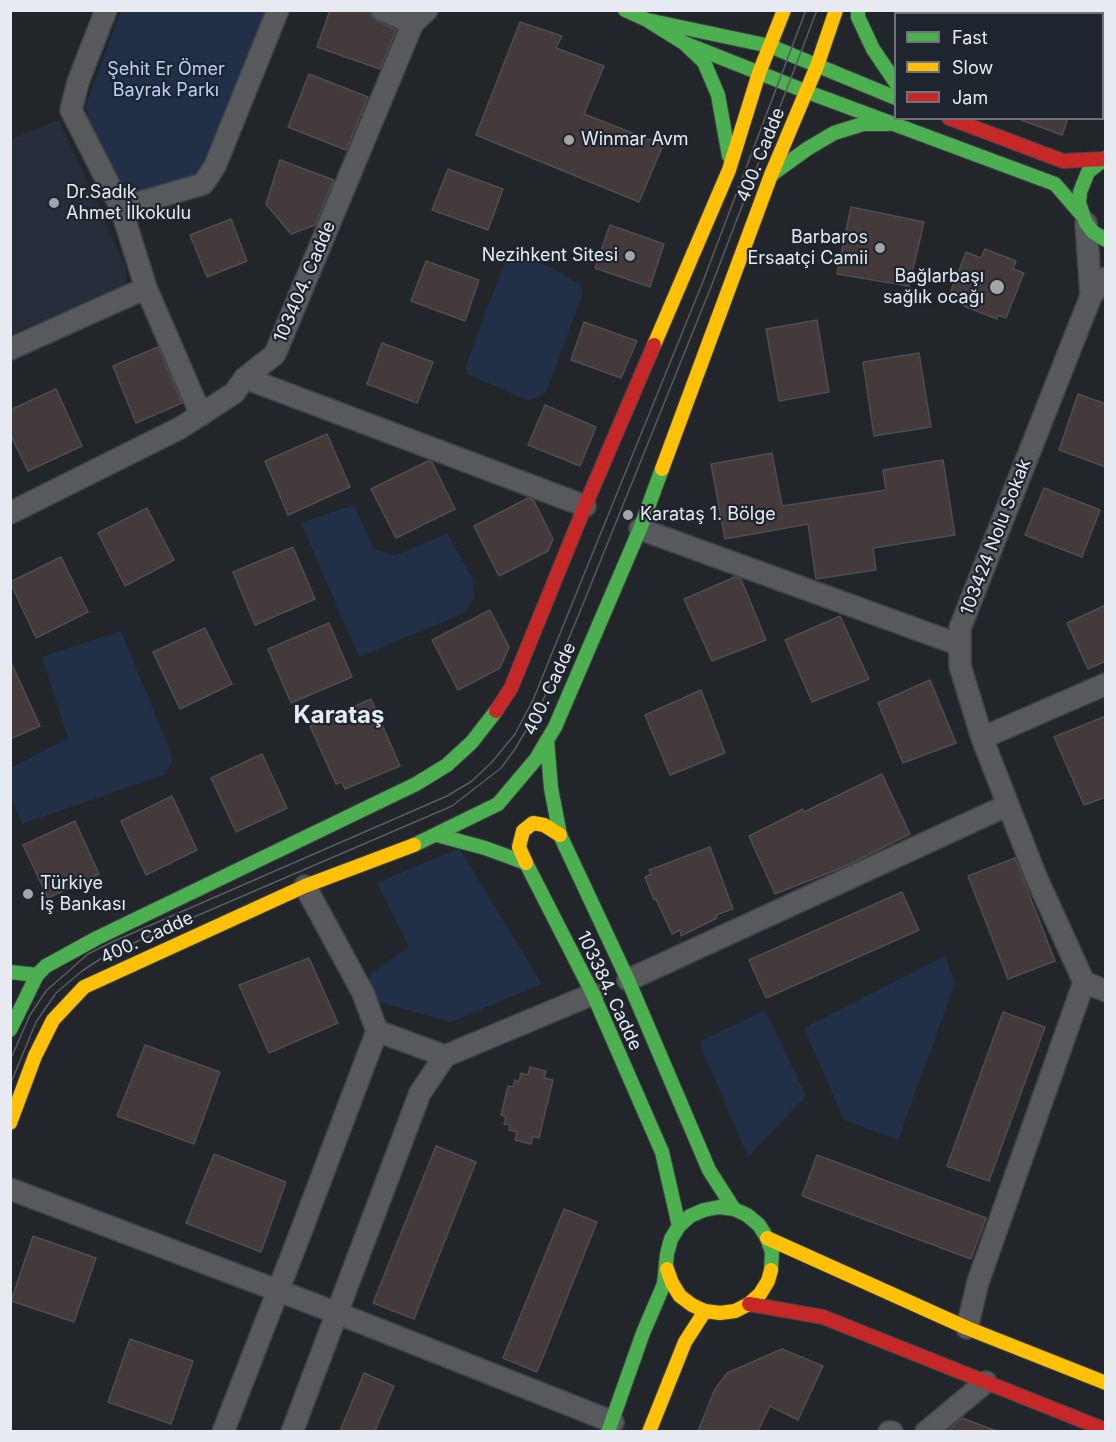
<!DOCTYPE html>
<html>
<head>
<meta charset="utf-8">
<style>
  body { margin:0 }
  #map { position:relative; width:1116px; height:1442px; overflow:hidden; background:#22262a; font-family:Inter,sans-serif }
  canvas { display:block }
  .frame { position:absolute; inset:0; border:12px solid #e7ebf1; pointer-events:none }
  .legend { position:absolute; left:894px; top:12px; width:210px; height:108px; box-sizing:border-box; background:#1f252e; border:2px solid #6f747c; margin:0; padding:8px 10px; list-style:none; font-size:18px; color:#e7ebf1 }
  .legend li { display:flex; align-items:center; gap:12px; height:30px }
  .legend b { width:30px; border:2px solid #6f747c }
</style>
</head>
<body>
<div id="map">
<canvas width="1116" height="1442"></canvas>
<div class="frame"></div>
<ul class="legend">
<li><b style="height:8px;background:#4caf50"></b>Fast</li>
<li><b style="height:8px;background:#ffc107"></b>Slow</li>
<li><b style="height:8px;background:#c62828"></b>Jam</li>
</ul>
</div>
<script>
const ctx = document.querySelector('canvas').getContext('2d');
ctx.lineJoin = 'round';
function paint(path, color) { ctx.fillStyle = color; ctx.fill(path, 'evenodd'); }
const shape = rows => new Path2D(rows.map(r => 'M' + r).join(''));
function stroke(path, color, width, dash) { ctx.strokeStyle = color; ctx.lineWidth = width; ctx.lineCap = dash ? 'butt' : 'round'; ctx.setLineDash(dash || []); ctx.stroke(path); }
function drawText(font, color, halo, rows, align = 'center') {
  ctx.font = font + ' Inter,sans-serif'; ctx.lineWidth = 4.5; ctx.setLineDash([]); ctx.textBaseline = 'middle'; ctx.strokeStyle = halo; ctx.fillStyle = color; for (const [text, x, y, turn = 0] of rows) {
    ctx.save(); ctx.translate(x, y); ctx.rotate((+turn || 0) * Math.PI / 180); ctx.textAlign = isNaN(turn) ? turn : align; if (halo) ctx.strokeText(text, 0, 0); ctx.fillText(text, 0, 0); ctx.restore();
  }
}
paint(shape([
  [59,120,126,268,126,285,11,334,11,139]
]), '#252e3a');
paint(shape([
  [121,11,265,11,202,171,154,189,123,195,114,183,85,106],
  [516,256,551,267,582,286,583,293,546,392,537,398,527,400,467,374,466,365,502,269,507,258],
  [354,505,374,549,396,556,447,533,473,580,474,598,464,613,359,657,301,523],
  [121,631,173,758,166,774,22,824,11,797,11,768,68,738,42,657],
  [459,848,542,984,451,1022,375,1001,369,975,409,947,377,883],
  [945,956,955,983,898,1140,844,1120,804,1028],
  [765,1010,806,1096,748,1157,699,1042]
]), '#213047');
const building = shape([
  [330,10,369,10,372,17,377,21,396,30,380,69,317,47,330,10],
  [520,22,562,36,556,48,604,66,584,114,663,145,639,202,476,135,520,22],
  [309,74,368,97,346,150,288,127,309,74],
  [1022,118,1068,118,1062,135,1021,120,1022,118],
  [280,160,334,180,315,225,291,234,266,204,280,160],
  [448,169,503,189,488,230,432,210,448,169],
  [851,207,924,222,909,286,837,274,851,207],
  [231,219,247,261,207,277,190,235,231,219],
  [610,225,664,244,650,287,595,268,610,225],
  [985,249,1016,261,1013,269,1024,273,1006,318,998,315,997,319,964,306,966,302,949,296,966,252,981,258,985,249],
  [426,261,479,280,465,321,411,301,426,261],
  [817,320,829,392,779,401,766,329,817,320],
  [584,322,637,341,621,378,571,360,584,322],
  [382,343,433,362,417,403,367,384,382,343],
  [158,347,182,403,136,423,113,366,158,347],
  [919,353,931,427,874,436,863,362,919,353],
  [56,389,82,446,28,471,10,434,10,410,56,389],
  [1078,394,1106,404,1106,467,1059,450,1078,394],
  [545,405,596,427,580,466,528,445,545,405],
  [327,434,350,487,288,515,265,461,327,434],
  [772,453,782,506,886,490,883,470,943,460,955,535,873,548,876,570,816,579,808,524,725,539,711,464,772,453],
  [428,461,432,462,455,509,396,538,371,489,428,461],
  [1044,488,1100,510,1082,557,1025,535,1044,488],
  [528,498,534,501,553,539,548,551,499,576,474,526,528,498],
  [147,508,174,560,125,586,98,533,147,508],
  [293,547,315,599,255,625,233,572,293,547],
  [61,557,88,612,36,638,10,582,61,557],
  [735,577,741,579,766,640,712,661,684,599,735,577],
  [1106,605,1106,661,1088,669,1067,623,1106,605],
  [490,610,509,647,500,668,458,690,432,640,490,610],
  [840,616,869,679,812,702,785,640,840,616],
  [329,623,352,677,291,703,268,649,329,623],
  [205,628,232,684,180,709,153,652,205,628],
  [10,660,40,726,10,739,10,660],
  [930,680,956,743,903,763,878,703,930,680],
  [701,690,725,753,670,775,645,715,701,690],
  [371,699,400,766,345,789,342,782,336,784,310,726,371,699],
  [1106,716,1106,797,1084,805,1054,737,1106,716],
  [262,754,287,808,236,832,211,778,262,754],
  [882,774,910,834,846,866,775,894,749,836,803,809,804,812,882,774],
  [172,796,197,850,146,875,121,821,172,796],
  [75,821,99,874,48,898,23,845,75,821],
  [710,847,733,909,716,915,717,918,681,936,680,930,672,934,656,899,654,900,645,877,651,874,649,870,710,847],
  [1015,858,1055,961,1008,979,968,876,1015,858],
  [902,892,919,930,766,998,749,960,902,892],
  [309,958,338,1023,269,1053,239,985,309,958],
  [1003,1012,1045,1027,989,1181,947,1166,1003,1012],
  [145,1045,220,1072,194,1144,117,1116,145,1045],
  [530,1067,546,1071,544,1078,553,1080,539,1138,533,1136,531,1144,515,1140,517,1132,509,1130,510,1125,504,1124,506,1117,501,1115,508,1086,513,1087,515,1080,519,1082,521,1073,528,1075,530,1067],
  [436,1146,476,1162,414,1319,373,1303,436,1146],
  [214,1154,286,1182,261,1252,186,1223,214,1154],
  [817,1155,986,1218,971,1259,802,1196,817,1155],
  [564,1209,597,1222,537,1372,503,1358,564,1209],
  [33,1236,96,1258,74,1322,11,1301,33,1236],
  [130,1339,193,1361,171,1424,108,1402,130,1339],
  [782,1349,823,1366,798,1420,770,1406,758,1431,698,1431,715,1389,727,1373,782,1349],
  [364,1373,394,1386,375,1431,340,1431,364,1373],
  [962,1418,994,1430,993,1431,948,1431,962,1418]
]);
paint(building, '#443a3b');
stroke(building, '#4e4d4f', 1.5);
const street = shape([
  [106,10,78,82,71,110,121,208,146,288,201,415],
  [382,10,413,23],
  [121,208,203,184,215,166,278,10],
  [1086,223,1091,296],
  [10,349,146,288],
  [245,378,585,506],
  [10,513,180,428,234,393,245,378,275,354,413,23,427,10],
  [640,529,960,645],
  [982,738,1106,684],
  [628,980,1008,805],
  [1084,982,1037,879,982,738,960,666,960,628,1091,296,1106,278],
  [377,1031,445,1056],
  [10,1189,337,1313,613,1422],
  [967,1328,978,1282,1084,982,1106,991],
  [223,1432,297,1242,377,1031,363,993,305,886],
  [292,1432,420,1093,445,1056,593,994],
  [889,1432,892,1432],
  [926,1432,986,1382]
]);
const fast = shape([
  [625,10,647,20,770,46,896,98],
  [858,10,858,17,873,49,896,83],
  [647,20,684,43,805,91,1055,184,1081,214],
  [686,45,704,62,718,95,729,156],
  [1106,158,1088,172,1080,192,1079,203,1086,223,1093,232,1106,240],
  [771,175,807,149,834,133,863,124,889,124],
  [547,740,551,788,560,835,628,980,709,1170,734,1209],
  [437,835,485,848,526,863,593,994,662,1152,679,1226],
  [414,845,498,804,536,759,555,727,640,529,662,469],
  [10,972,37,975],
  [10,1030,37,975,46,966,97,938,416,784,447,765,472,742,496,711],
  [608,1432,643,1333,664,1284,667,1254,671,1239,679,1226,690,1216,704,1210,719,1207,734,1209,747,1215,759,1225,767,1238,772,1252,771,1270]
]);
const slow = shape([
  [654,345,729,170,759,73,784,10],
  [662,469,771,175,817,66,836,10],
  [526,863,519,847,523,831,533,823,544,825,560,835],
  [10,1123,35,1056,53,1020,84,987,305,886,414,845],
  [767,1238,967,1328,1106,1383],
  [667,1269,672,1283,680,1296,692,1305,705,1311,720,1313,735,1311,749,1304,760,1294,768,1281,771,1270],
  [649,1432,685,1342,705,1311]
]);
const jam = shape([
  [949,118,1063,161,1104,159],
  [496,711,511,688,585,506,654,345],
  [749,1304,823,1317,1106,1430]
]);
stroke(street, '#404347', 24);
stroke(fast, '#404347', 16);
stroke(slow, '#404347', 16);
stroke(jam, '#404347', 16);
stroke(street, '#57595d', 21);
stroke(fast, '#4caf50', 14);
stroke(slow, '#ffc107', 14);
stroke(jam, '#c62828', 14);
stroke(shape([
  [12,1056,30,1015,46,991,88,954,112,942,447,796,472,781,492,762,515,734,533,700,702,284,806,10],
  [10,1085,36,1022,56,993,82,971,108,954,452,806,501,768,515,749,541,705,579,614,711,287,817,10]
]), '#595c60', 1.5);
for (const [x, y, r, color] of [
  [569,140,6,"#a2a6ab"],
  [54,203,6,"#a2a6ab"],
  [880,248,6,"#a2a6ab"],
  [630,256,6,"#a2a6ab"],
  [997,287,8,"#a2a6ab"],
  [628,515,6,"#a2a6ab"],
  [28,894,6,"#a2a6ab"]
]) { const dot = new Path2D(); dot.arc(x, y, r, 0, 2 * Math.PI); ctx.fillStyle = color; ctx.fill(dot); stroke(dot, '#1f252e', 2); }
drawText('18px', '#b5d1fb', '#1f252e', [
  ["Şehit Er Ömer",166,70],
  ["Bayrak Parkı",166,91]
]);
drawText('18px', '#e7ebf1', '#1f252e', [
  ["Winmar Avm",581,140],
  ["Dr.Sadık",66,193],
  ["Ahmet İlkokulu",66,214],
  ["Barbaros",868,238,"right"],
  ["Ersaatçi Camii",868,259,"right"],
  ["Nezihkent Sitesi",618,256,"right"],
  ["Bağlarbaşı",984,277,"right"],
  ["sağlık ocağı",984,298,"right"],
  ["Karataş 1. Bölge",640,515],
  ["Türkiye",40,884],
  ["İş Bankası",40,905]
], 'left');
drawText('18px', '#e7ebf1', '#1f252e', [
  ["400. Cadde",761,155,-68],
  ["103404. Cadde",305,282,-67],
  ["103424 Nolu Sokak",996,537,-69],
  ["400. Cadde",550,689,-65],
  ["400. Cadde",147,938,-25],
  ["103384. Cadde",609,991,65]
]);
drawText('bold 24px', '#e7ebf1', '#1f252e', [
  ["Karataş",339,716]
]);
</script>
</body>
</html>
